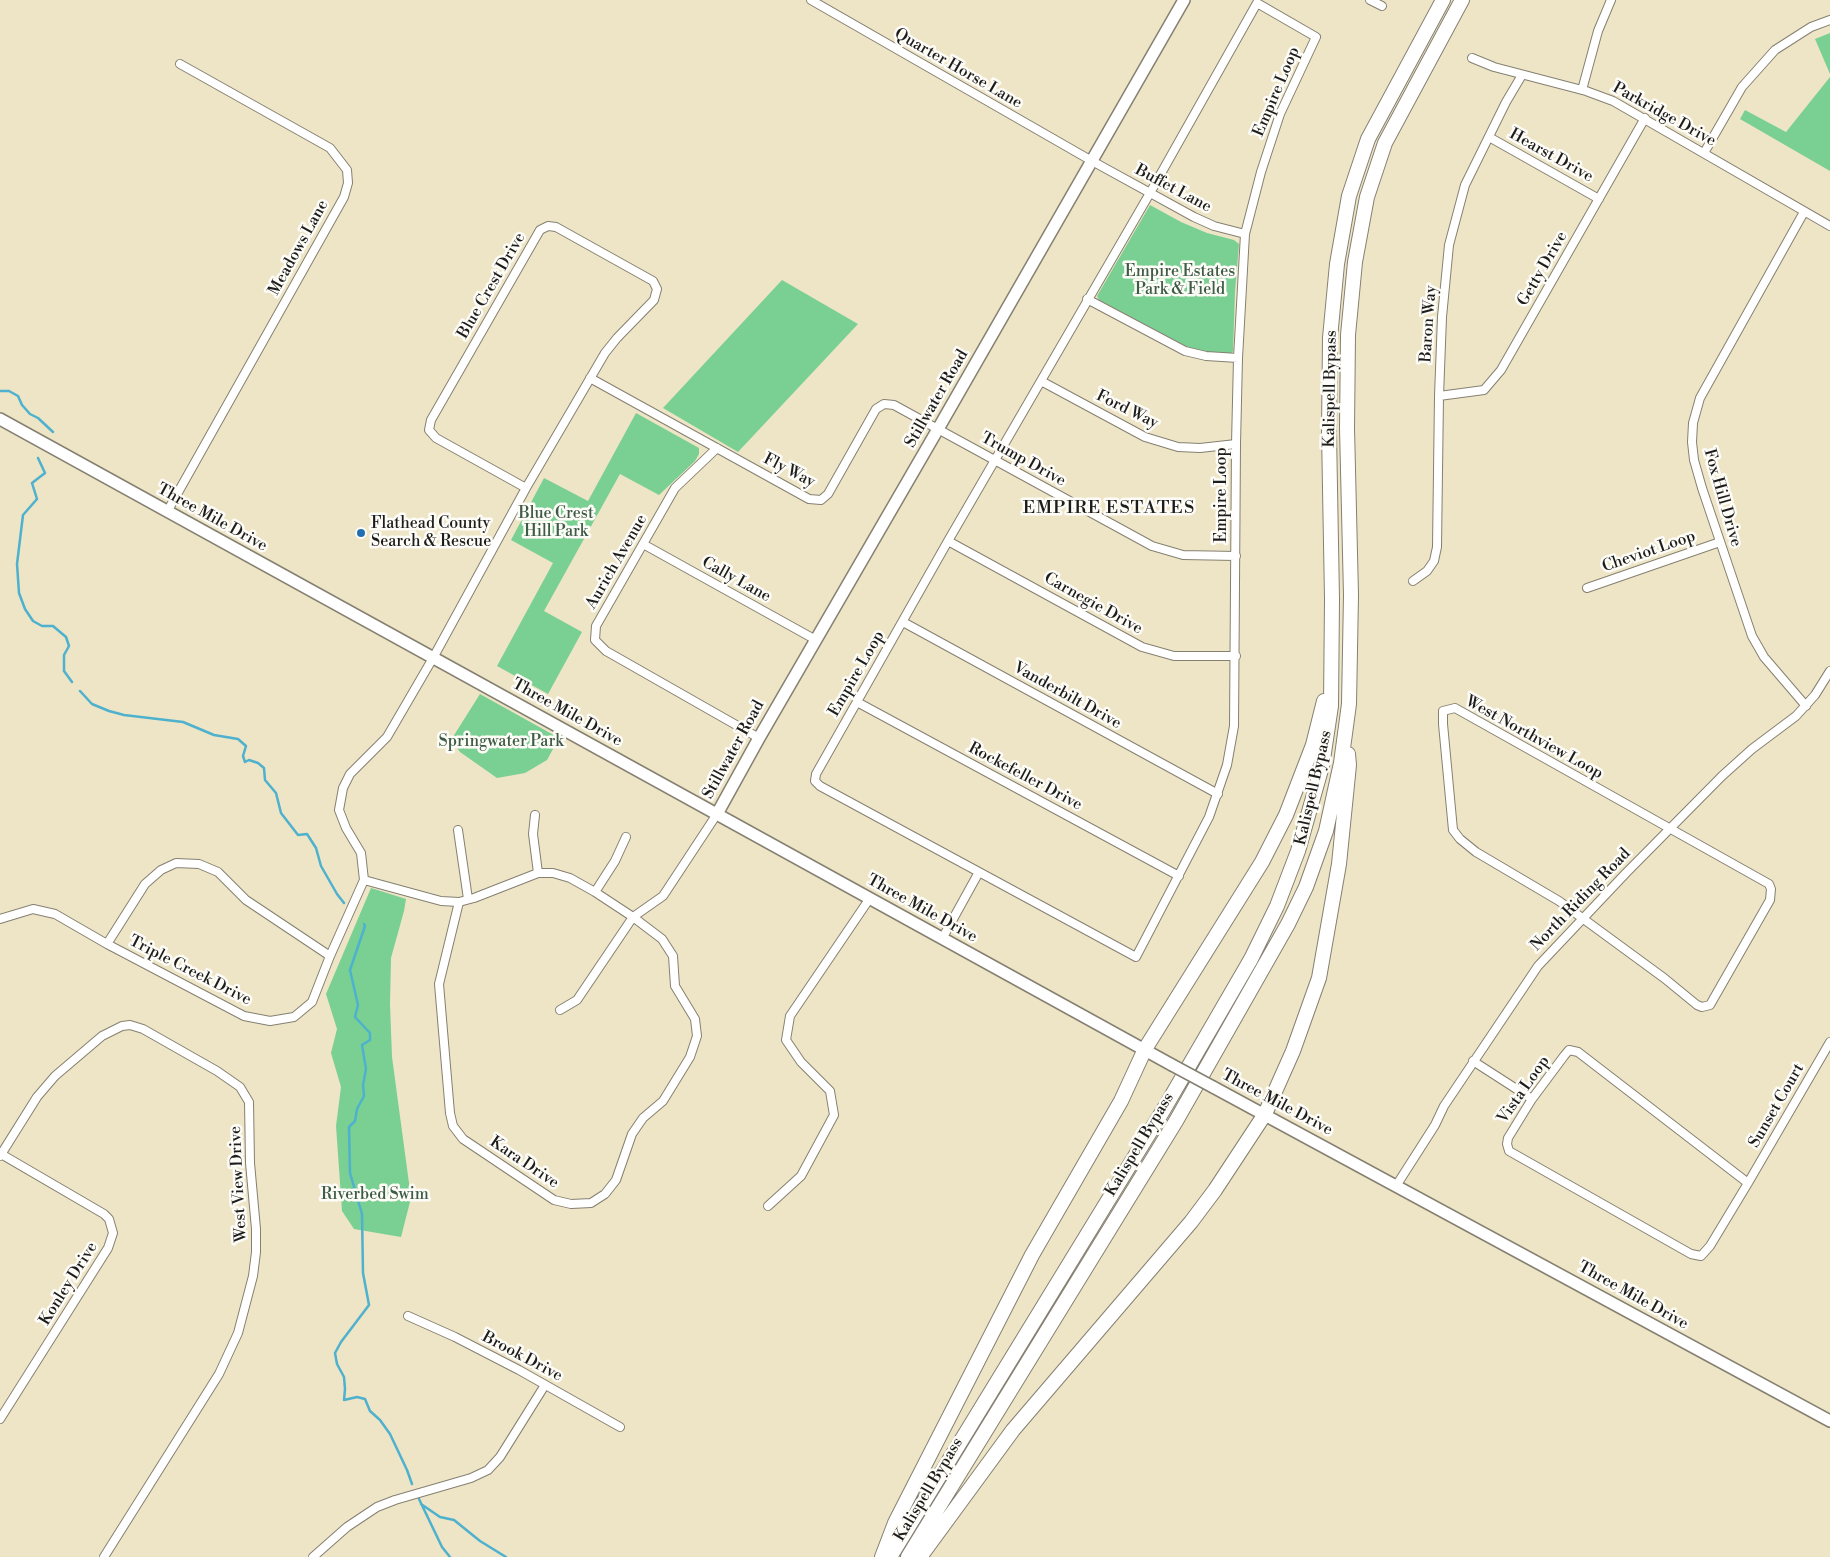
<!DOCTYPE html>
<html>
<head>
<meta charset="utf-8">
<style>
  body { margin:0 }
  canvas { display:block; background:#eee4c6 }
</style>
</head>
<body>
<canvas width="1830" height="1557"></canvas>
<script>
const ctx = document.querySelector('canvas').getContext('2d');
ctx.lineJoin = 'round';
function paint(path, color) { ctx.fillStyle = color; ctx.fill(path, 'evenodd'); }
const shape = rows => new Path2D(rows.map(r => 'M' + r).join(''));
function stroke(path, color, width, dash) { ctx.strokeStyle = color; ctx.lineWidth = width; ctx.lineCap = dash ? 'butt' : 'round'; ctx.setLineDash(dash || []); ctx.stroke(path); }
function drawText(font, color, halo, rows, align = 'center') {
  ctx.font = font + ' "Libre Bodoni",serif'; ctx.lineWidth = 5; ctx.setLineDash([]); ctx.textBaseline = 'middle'; ctx.strokeStyle = halo; ctx.fillStyle = color; for (const [text, x, y, turn = 0] of rows) {
    ctx.save(); ctx.translate(x, y); ctx.rotate((+turn || 0) * Math.PI / 180); ctx.textAlign = isNaN(turn) ? turn : align; if (halo) ctx.strokeText(text, 0, 0); ctx.fillText(text, 0, 0); ctx.restore();
  }
}
paint(shape([
  [1830,33,1830,74,1815,39],
  [1830,77,1830,171,1740,119,1745,110,1786,132],
  [1150,205,1181,222,1207,233,1234,240,1239,244,1235,292,1233,351,1231,354,1197,352,1099,300,1097,296],
  [782,280,858,324,738,452,663,408],
  [636,413,699,448,699,454,695,461,659,495,620,474,544,611,582,632,548,694,497,666,553,563,511,540,544,478,588,501],
  [480,694,559,738,547,760,525,773,497,778,460,752,451,740],
  [371,888,406,899,404,911,391,958,390,1004,392,1057,411,1198,401,1237,354,1229,342,1211,336,1126,341,1087,331,1053,337,1029,326,994]
]), '#7ad093');
stroke(shape([
  [0,391,9,391,18,396,22,405,30,414,38,418,53,432],
  [38,458,45,473,32,483,37,499,23,515,17,564,19,593,25,609,33,621,42,626,53,626,66,637,69,646,64,655,64,671,72,682],
  [80,691,92,704,109,711,124,715,183,722,214,735,238,739,246,746,243,756,245,762,249,760,258,763,264,768,265,780,276,793,281,813,298,835,307,834,316,848,321,866,337,894,344,903],
  [364,924,365,926,350,970,358,1005,355,1017,370,1033,370,1040,362,1045,366,1069,363,1085,364,1096,357,1109,355,1121,349,1127,350,1173,362,1214,363,1273,369,1305,341,1342,335,1353,337,1364,344,1377,345,1389,344,1400,357,1397,365,1399,370,1411,380,1420,390,1434,407,1470,412,1484],
  [419,1499,442,1547,450,1557],
  [421,1504,440,1517,454,1520,480,1541,506,1557]
]), '#4eb1cd', 2.5);
const street = shape([
  [811,0,1092,161,1194,217,1214,226,1245,234],
  [1370,0,1382,6],
  [1257,3,1316,37,1280,114,1261,172,1245,234,1238,358,1236,444,1234,726,1227,765,1209,817,1136,957,820,786,815,781,816,774,948,541,1150,193,1257,3],
  [1472,58,1494,67,1586,91,1613,101,1830,226],
  [1582,90,1598,31,1611,0],
  [1489,137,1599,199],
  [1704,153,1742,87,1775,50,1811,27,1830,20],
  [1804,212,1700,398,1693,423,1692,442,1694,460,1702,488,1752,636,1764,657,1806,706],
  [1087,299,1185,351,1206,356,1238,358],
  [590,378,809,499,821,500,828,494,876,409,884,404,894,405,925,422,1152,546,1183,555,1236,556],
  [1041,381,1145,437,1178,447,1200,448,1236,444],
  [1439,396,1484,390,1501,370,1645,118],
  [717,448,675,488,596,626,595,640,606,651,759,738],
  [167,512,344,197,348,183,347,170,330,148,180,64],
  [948,541,1142,647,1174,656,1236,656],
  [643,544,816,640],
  [1413,581,1427,571,1434,561,1437,547,1439,396,1442,317,1449,245,1465,185,1506,102,1522,75],
  [1587,588,1720,542],
  [903,622,1218,794],
  [857,702,1179,876],
  [1455,708,1769,884,1771,889,1770,900,1710,1005,1702,1007,1697,1005,1664,978,1559,901,1476,852,1460,839,1453,830,1443,724,1443,711,1455,708],
  [535,815,533,834,538,873],
  [458,830,468,899],
  [364,880,441,901,459,902,474,898,538,873,553,873,570,878,595,892,633,917,662,939,673,956,675,986,695,1019,697,1036,690,1057,663,1101,643,1118,632,1134,616,1180,605,1194,591,1203,571,1204,554,1200,463,1139,453,1126,450,1113,439,984,459,902],
  [595,892,615,861,626,837],
  [0,919,33,909,55,914,107,944,244,1016,270,1021,294,1017,312,1002,330,956,364,880,361,853,346,828,339,810,343,788,350,774,387,737,433,658,526,488,605,353,617,338,654,300,657,289,653,281,556,227,548,226,540,230,431,420,429,430,436,438,526,488],
  [942,939,979,872],
  [107,944,145,884,161,870,176,863,199,864,218,872,246,900,330,956],
  [560,1010,577,1000,633,917,663,896,717,814],
  [1473,1061,1532,1099],
  [0,1156,37,1097,55,1076,102,1036,122,1026,130,1025,143,1029,217,1071,240,1087,249,1102,250,1163,256,1229,256,1252,253,1276,238,1333,219,1374,104,1557],
  [1748,1183,1578,1052,1569,1050,1564,1056,1532,1099,1508,1138,1507,1144,1509,1151,1691,1254,1701,1256,1710,1246,1748,1183,1830,1042],
  [1396,1186,1435,1125,1444,1106,1538,966,1626,873,1722,776,1752,749,1796,716,1815,695,1830,671],
  [768,1206,801,1176,834,1115,830,1091,801,1062,786,1040,790,1016,870,898],
  [408,1316,455,1337,519,1370,620,1427],
  [0,1419,108,1248,113,1233,109,1219,104,1214,1,1154],
  [313,1557,347,1527,377,1507,395,1500,471,1478,488,1470,500,1457,545,1385]
]);
const secondary = shape([
  [0,419,1172,1065],
  [717,814,759,738,938,429,1184,0],
  [1213,1087,1830,1421]
]);
const highway = shape([
  [882,1557,895,1523,1032,1255,1121,1101,1145,1049,1262,862,1286,815,1313,745,1324,701],
  [890,1557,1164,1109,1251,959,1277,906,1298,851,1322,766,1331,706,1332,599,1329,432,1330,338,1337,264,1349,196,1368,139,1443,0],
  [908,1557,1176,1121,1288,924,1306,887,1326,831,1341,763,1349,704,1351,595,1347,428,1348,335,1355,262,1367,197,1385,143,1462,0],
  [920,1557,1013,1430,1191,1222,1215,1190,1265,1114,1293,1051,1319,978,1339,864,1349,765,1348,754]
]);
stroke(street, '#858071', 10);
stroke(secondary, '#858071', 14);
stroke(highway, '#858071', 16);
stroke(street, '#fff', 8);
stroke(secondary, '#fff', 11);
stroke(highway, '#fff', 14);
const secondaryBridge = shape([
  [1172,1065,1213,1087]
]);
stroke(secondaryBridge, '#858071', 14, []);
stroke(secondaryBridge, '#fff', 11);
for (const [x, y, r, color] of [
  [361,533,5,"#1f6fb2"]
]) { const dot = new Path2D(); dot.arc(x, y, r, 0, 2 * Math.PI); ctx.fillStyle = color; ctx.fill(dot); stroke(dot, '#fdfcf7', 2); }
drawText('16px', '#1c1c1c', '#fdfcf7', [
  ["Quarter Horse Lane",958,69,30],
  ["Empire Loop",1277,92,-67],
  ["Parkridge Drive",1664,115,29],
  ["Hearst Drive",1551,156,29],
  ["Buffet Lane",1173,189,28],
  ["Meadows Lane",299,248,-61],
  ["Getty Drive",1543,269,-60],
  ["Blue Crest Drive",492,286,-60],
  ["Baron Way",1429,324,-86],
  ["Kalispell Bypass",1331,389,-89],
  ["Stillwater Road",937,399,-60],
  ["Ford Way",1127,410,26],
  ["Trump Drive",1023,460,29],
  ["Fly Way",789,471,27],
  ["Empire Loop",1222,495,-90],
  ["Fox Hill Drive",1722,498,74],
  ["Three Mile Drive",212,518,29],
  ["Cheviot Loop",1649,552,-19],
  ["Aurich Avenue",617,562,-60],
  ["Cally Lane",736,580,29],
  ["Carnegie Drive",1093,604,29],
  ["Empire Loop",857,674,-60],
  ["Vanderbilt Drive",1067,696,29],
  ["Three Mile Drive",567,713,29],
  ["West Northview Loop",1534,738,29],
  ["Stillwater Road",734,750,-61],
  ["Rockefeller Drive",1025,777,28],
  ["Kalispell Bypass",1314,788,-77],
  ["North Riding Road",1581,900,-46],
  ["Three Mile Drive",922,909,29],
  ["Triple Creek Drive",190,971,27],
  ["Vista Loop",1524,1090,-55],
  ["Three Mile Drive",1277,1103,28],
  ["Sunset Court",1777,1106,-60],
  ["Kalispell Bypass",1140,1145,-59],
  ["Kara Drive",524,1163,34],
  ["West View Drive",239,1184,-93],
  ["Konley Drive",69,1284,-58],
  ["Three Mile Drive",1633,1296,29],
  ["Brook Drive",522,1357,28],
  ["Kalispell Bypass",929,1490,-59]
]);
drawText('16px', '#3d5b46', '#fdfcf7', [
  ["Empire Estates",1180,272],
  ["Park & Field",1180,290],
  ["Blue Crest",556,514],
  ["Hill Park",556,532],
  ["Springwater Park",501,742],
  ["Riverbed Swim",375,1195]
]);
drawText('16px', '#1c1c1c', '#fdfcf7', [
  ["Flathead County",371,524],
  ["Search & Rescue",371,542]
], 'left');
ctx.letterSpacing = '1px';
drawText('18px', '#1c1c1c', '#fdfcf7', [
  ["EMPIRE ESTATES",1109,509]
]);
ctx.letterSpacing = '0px';
</script>
</body>
</html>
